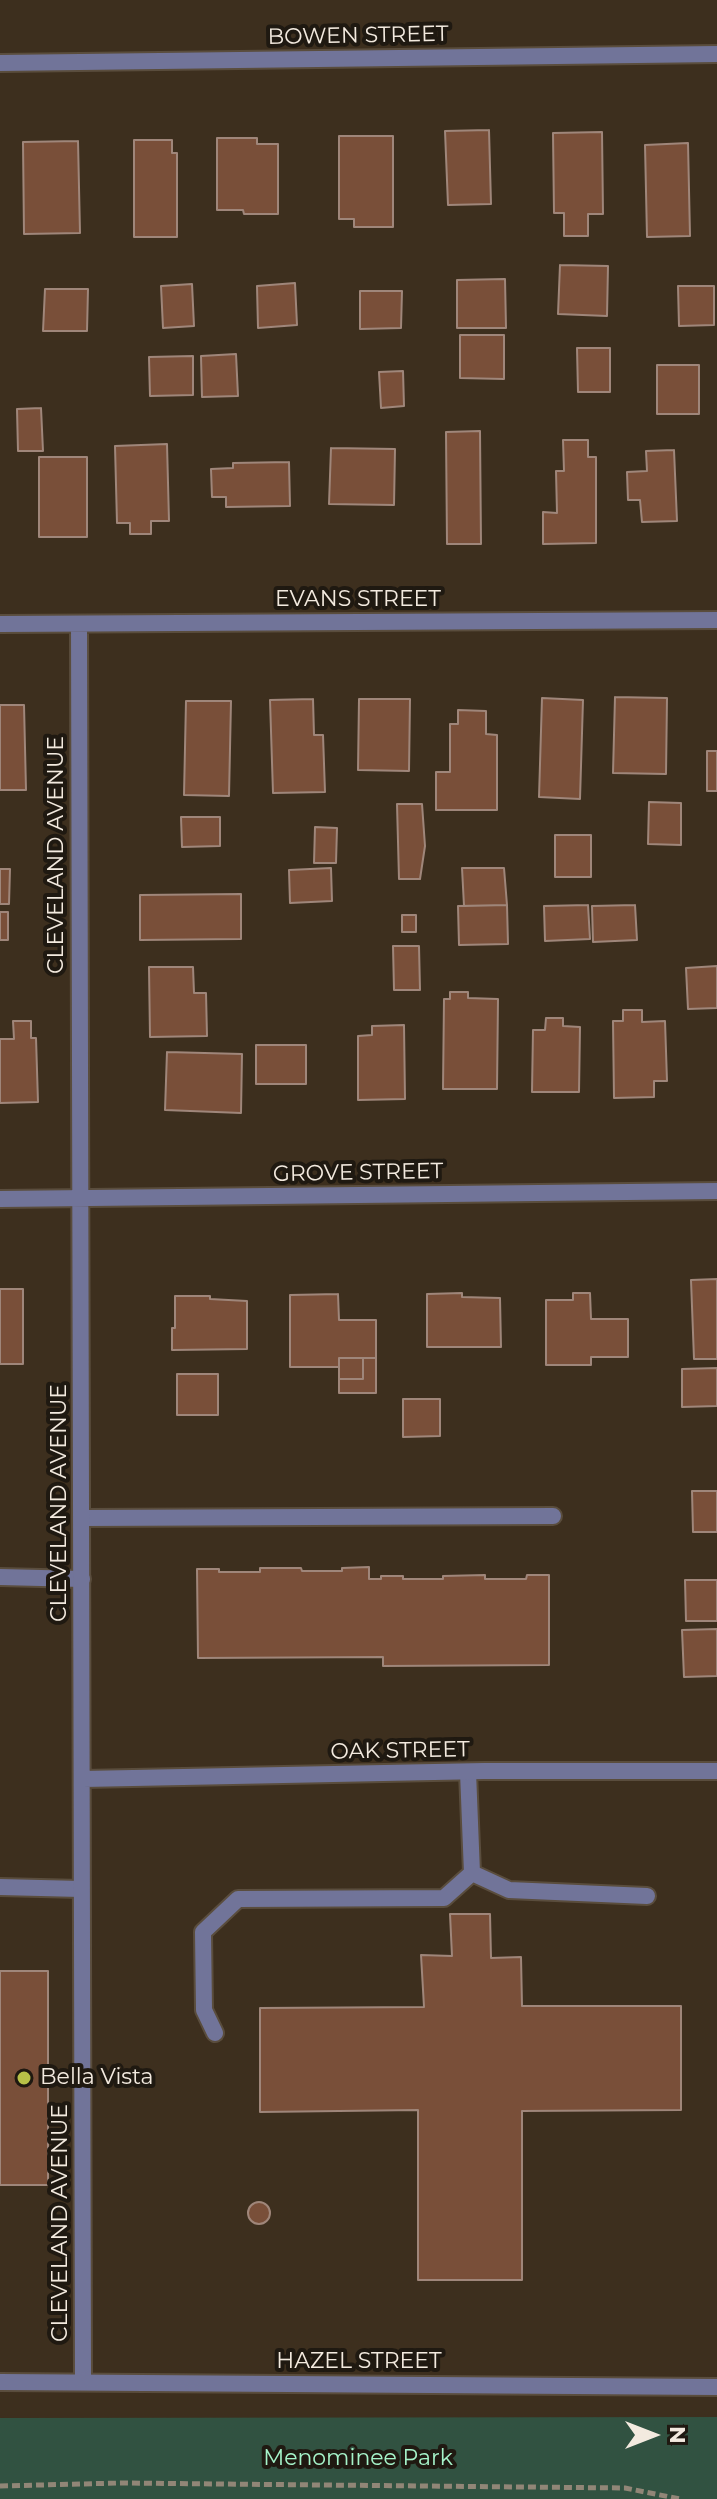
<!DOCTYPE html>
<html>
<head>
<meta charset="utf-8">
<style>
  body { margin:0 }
  #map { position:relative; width:717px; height:2499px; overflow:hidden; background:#3d2f1e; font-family:Montserrat,sans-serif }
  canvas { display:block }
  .north { position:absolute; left:613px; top:2395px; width:80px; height:80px; -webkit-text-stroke:6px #1f1911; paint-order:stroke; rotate:90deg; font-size:22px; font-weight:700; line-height:32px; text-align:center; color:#f3eadf }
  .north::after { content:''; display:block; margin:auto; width:28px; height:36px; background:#f3eadf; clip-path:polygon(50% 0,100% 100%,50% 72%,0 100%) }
</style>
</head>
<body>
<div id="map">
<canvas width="717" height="2499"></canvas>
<div class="north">N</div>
</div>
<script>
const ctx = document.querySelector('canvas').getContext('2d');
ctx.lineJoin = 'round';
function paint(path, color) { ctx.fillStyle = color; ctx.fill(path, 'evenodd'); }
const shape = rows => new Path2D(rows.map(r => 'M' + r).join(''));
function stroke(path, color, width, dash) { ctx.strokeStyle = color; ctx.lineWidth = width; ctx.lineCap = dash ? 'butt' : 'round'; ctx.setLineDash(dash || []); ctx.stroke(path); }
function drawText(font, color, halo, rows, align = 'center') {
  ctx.font = font + ' Montserrat,sans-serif'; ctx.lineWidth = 8; ctx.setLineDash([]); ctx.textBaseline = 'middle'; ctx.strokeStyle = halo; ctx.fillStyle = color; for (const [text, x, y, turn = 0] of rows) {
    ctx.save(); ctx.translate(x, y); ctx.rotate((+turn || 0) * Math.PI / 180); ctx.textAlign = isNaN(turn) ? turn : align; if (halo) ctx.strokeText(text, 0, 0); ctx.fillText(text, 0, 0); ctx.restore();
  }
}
paint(shape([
  [717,2417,717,2499,0,2499,0,2418]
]), '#315241');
const building = shape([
  [489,130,491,204,448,205,445,131,489,130],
  [602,132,603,214,588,214,588,236,564,236,564,213,554,213,553,133,602,132],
  [339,136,393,136,393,227,354,227,354,219,339,219,339,136],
  [217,138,257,138,257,144,278,144,278,214,244,214,243,210,217,210,217,138],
  [134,140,172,140,172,153,177,153,177,237,134,237,134,140],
  [78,141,80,233,24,234,23,142,78,141],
  [688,143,690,236,647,237,645,145,688,143],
  [560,265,608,266,607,316,558,314,560,265],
  [505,279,506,328,457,328,457,280,505,279],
  [295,283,297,325,258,328,257,286,295,283],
  [192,284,194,326,163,328,161,286,192,284],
  [678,286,714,286,714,325,679,326,678,286],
  [45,289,88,289,87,331,43,331,45,289],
  [360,291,402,291,401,328,360,329,360,291],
  [460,335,504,335,504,379,460,378,460,335],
  [577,348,610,348,610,392,578,392,577,348],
  [236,354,238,396,202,397,201,356,236,354],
  [193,356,193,395,150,396,149,357,193,356],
  [657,365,699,365,699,414,657,414,657,365],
  [403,371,404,406,381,408,379,372,403,371],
  [41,408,43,451,18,451,17,409,41,408],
  [480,431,481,544,447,544,446,432,480,431],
  [563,440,588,440,588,457,596,457,596,543,543,544,543,512,557,513,556,471,564,471,563,440],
  [167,444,169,521,151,521,151,534,130,534,130,523,117,523,115,446,167,444],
  [331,448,395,449,394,505,329,504,331,448],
  [674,450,677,521,642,522,640,500,628,500,627,472,647,471,646,451,674,450],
  [39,457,87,457,87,537,39,537,39,457],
  [289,462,290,506,226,507,226,497,212,497,211,469,233,468,233,463,289,462],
  [615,697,667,698,666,774,613,773,615,697],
  [542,698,583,700,580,799,539,797,542,698],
  [313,699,314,735,323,735,325,792,273,793,270,700,313,699],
  [359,699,410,699,409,771,358,770,359,699],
  [186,701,231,701,229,796,184,795,186,701],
  [0,705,24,705,26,790,0,790,0,705],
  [458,710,486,711,486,734,497,735,497,810,436,810,436,772,450,772,450,724,458,724,458,710],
  [707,751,717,751,717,791,707,791,707,751],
  [649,802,681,803,681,845,648,844,649,802],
  [397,804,422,804,425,846,420,879,399,879,397,804],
  [181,817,220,817,220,846,182,847,181,817],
  [315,827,337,828,336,863,314,863,315,827],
  [555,835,591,835,591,877,555,877,555,835],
  [331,868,332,901,290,903,289,870,331,868],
  [462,868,504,868,507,905,464,906,462,868],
  [0,869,10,869,9,904,0,904,0,869],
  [241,894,241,939,140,940,140,895,241,894],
  [507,905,508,944,459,945,458,906,507,905],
  [588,905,590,939,545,941,544,906,588,905],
  [635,905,637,940,593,942,592,906,635,905],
  [0,912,8,912,8,940,0,940,0,912],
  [402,915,416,915,416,932,402,932,402,915],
  [393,946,419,946,420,990,394,990,393,946],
  [717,966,717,1008,688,1009,686,968,717,966],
  [149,967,193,967,194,993,206,993,207,1036,150,1037,149,967],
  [450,992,468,992,468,998,498,999,497,1089,443,1089,444,999,450,999,450,992],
  [623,1010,642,1010,642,1022,665,1021,667,1081,654,1081,654,1097,614,1098,613,1021,623,1021,623,1010],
  [546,1018,563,1018,563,1026,580,1027,579,1092,532,1092,533,1030,545,1030,546,1018],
  [13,1021,31,1021,31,1038,36,1038,38,1102,0,1103,0,1039,14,1039,13,1021],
  [404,1025,405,1099,358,1100,358,1036,372,1035,372,1026,404,1025],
  [256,1045,306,1045,306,1084,256,1084,256,1045],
  [167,1052,242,1054,241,1113,165,1110,167,1052],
  [717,1279,717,1359,694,1359,691,1280,717,1279],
  [0,1289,23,1289,23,1364,0,1364,0,1289],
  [462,1293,462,1297,500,1298,501,1347,427,1347,427,1294,462,1293],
  [573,1293,590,1293,591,1319,628,1319,628,1357,591,1357,591,1365,546,1365,546,1300,573,1300,573,1293],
  [338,1294,339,1320,376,1320,376,1358,339,1358,339,1367,290,1367,290,1295,338,1294],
  [175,1296,210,1296,210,1299,247,1301,247,1349,172,1350,172,1328,175,1328,175,1296],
  [339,1358,363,1358,363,1379,339,1379,339,1358],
  [363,1358,376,1358,376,1393,339,1393,339,1379,363,1379,363,1358],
  [717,1368,717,1406,682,1407,682,1369,717,1368],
  [177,1374,218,1374,218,1415,177,1415,177,1374],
  [403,1399,440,1399,440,1436,403,1437,403,1399],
  [692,1491,717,1491,717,1532,693,1532,692,1491],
  [369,1567,369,1579,381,1579,381,1576,403,1576,403,1579,443,1579,443,1576,485,1575,485,1579,526,1579,527,1575,549,1575,549,1665,383,1666,383,1657,198,1658,197,1569,219,1569,219,1572,260,1572,260,1568,301,1568,302,1571,342,1571,342,1568,369,1567],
  [685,1580,717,1580,717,1621,686,1621,685,1580],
  [717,1629,717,1676,684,1677,682,1630,717,1629],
  [450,1914,490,1914,491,1958,521,1957,522,2006,681,2006,681,2110,522,2111,522,2280,418,2280,418,2110,260,2112,260,2008,424,2007,421,1955,452,1956,450,1914],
  [0,1971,48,1971,48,2185,0,2185,0,1971],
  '248 2213a11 11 0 1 1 22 0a11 11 0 1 1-22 0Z'
]);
paint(building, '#794f39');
stroke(building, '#9f867a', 2);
const service = shape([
  [82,1518,553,1516],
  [0,1577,82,1579],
  [472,1873,509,1890,647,1896],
  [0,1887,81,1889],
  [215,2033,204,2010,203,1932,238,1899,444,1898,472,1873,468,1772]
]);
const minor = shape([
  [0,63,717,54],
  [0,624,717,620],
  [79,624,83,2382],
  [0,1199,717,1191],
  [83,1779,484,1771,717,1771],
  [0,2382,717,2387]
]);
stroke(service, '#5a4d3d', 20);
stroke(minor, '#5a4d3d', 20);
stroke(shape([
  [0,2486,121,2483,625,2488,680,2499]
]), '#918677', 5, [8, 4]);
stroke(service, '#717499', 16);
stroke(minor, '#717499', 16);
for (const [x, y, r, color] of [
  [24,2078,8,"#b8c147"]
]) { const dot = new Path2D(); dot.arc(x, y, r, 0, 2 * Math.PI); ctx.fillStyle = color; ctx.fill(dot); stroke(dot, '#1f1911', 3); }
drawText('22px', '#f3eadf', '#1f1911', [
  ["BOWEN STREET",358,36,-1],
  ["EVANS STREET",358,600],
  ["CLEVELAND AVENUE",57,855,-90],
  ["GROVE STREET",358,1173,-1],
  ["CLEVELAND AVENUE",60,1503,-90],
  ["OAK STREET",400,1751,-1],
  ["CLEVELAND AVENUE",61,2223,-90],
  ["HAZEL STREET",359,2362]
]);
drawText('22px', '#f3eadf', '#1f1911', [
  ["Bella Vista",40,2078]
], 'left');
drawText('22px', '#a6f4ca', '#1f1911', [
  ["Menominee Park",358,2459]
]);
</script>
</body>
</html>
